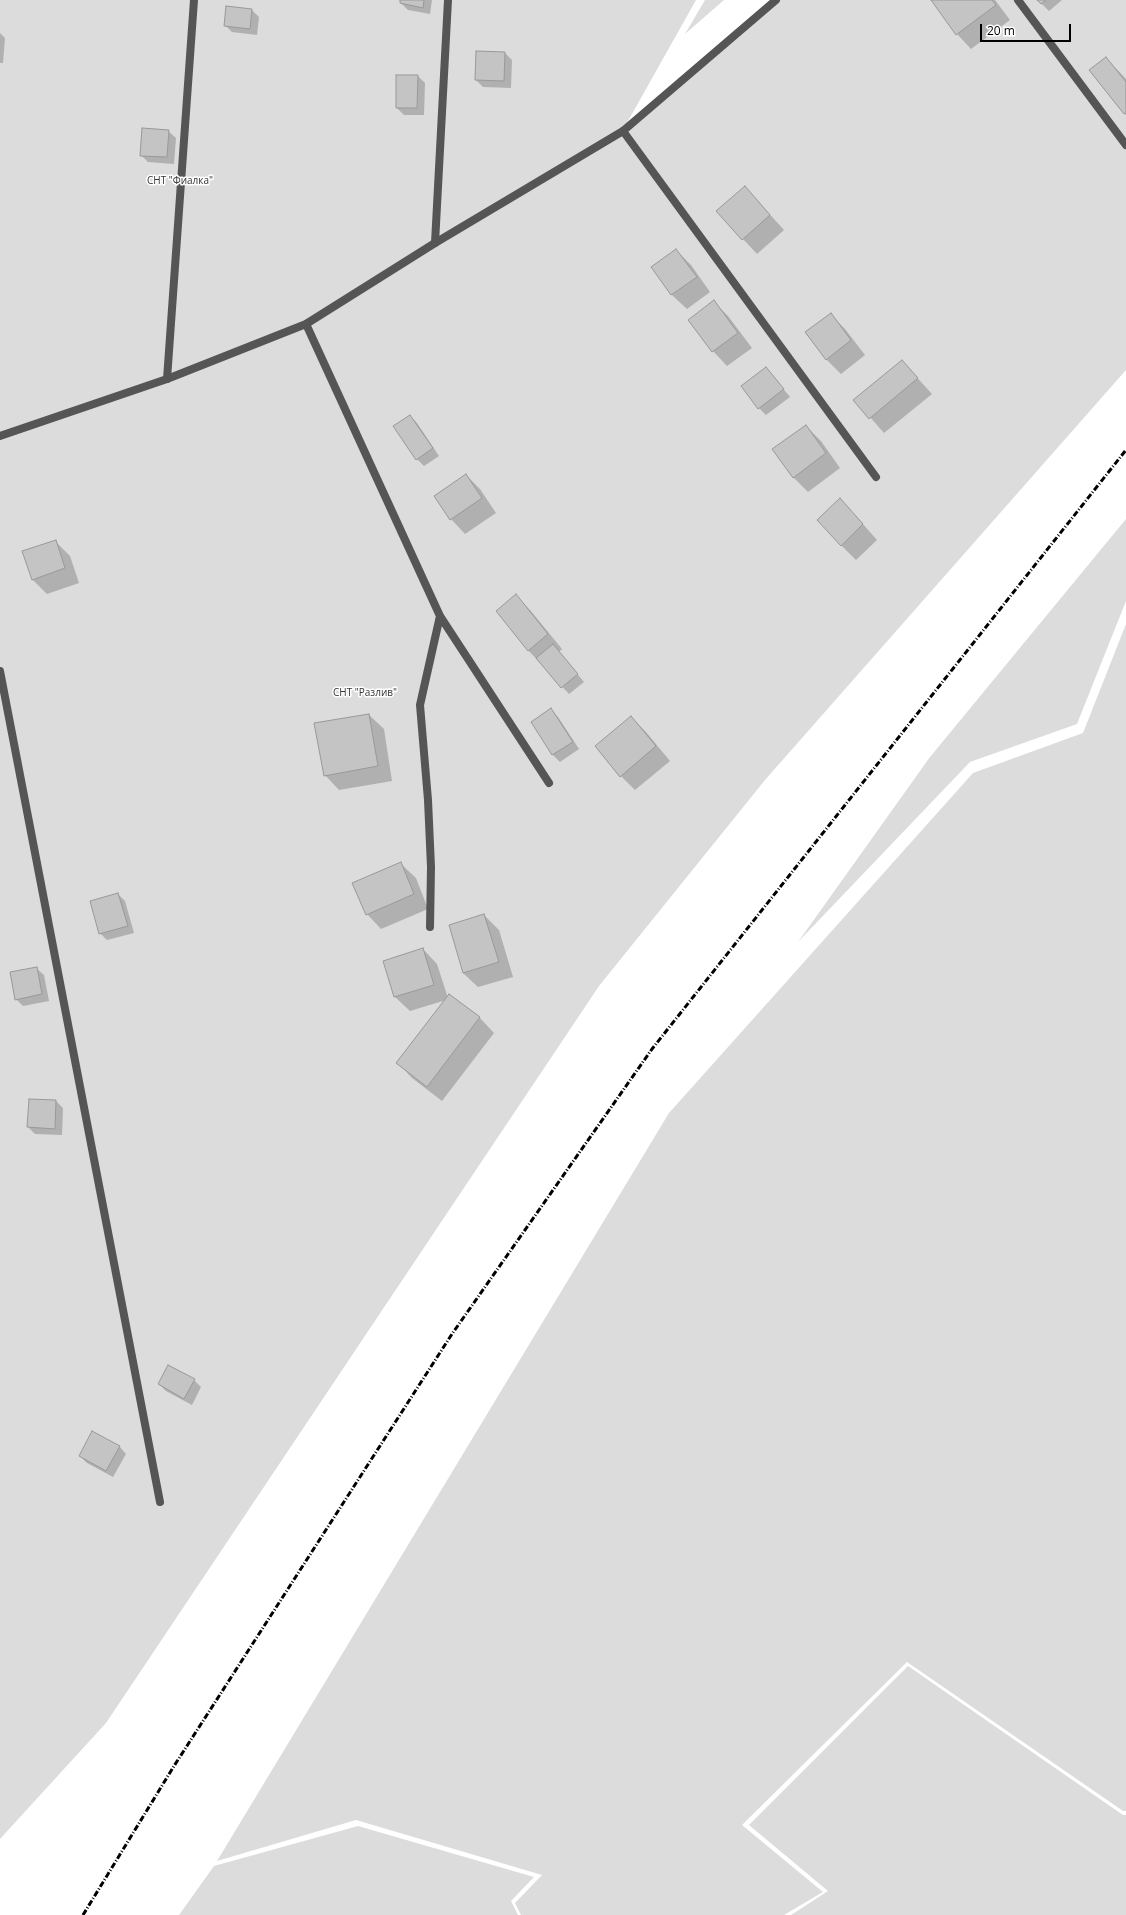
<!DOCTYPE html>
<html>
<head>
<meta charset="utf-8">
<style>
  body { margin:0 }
  #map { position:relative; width:1126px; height:1915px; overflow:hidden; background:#fff; font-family:"Open Sans",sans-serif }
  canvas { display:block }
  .scale { position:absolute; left:980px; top:24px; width:91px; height:18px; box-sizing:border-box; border:2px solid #000; border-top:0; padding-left:5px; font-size:12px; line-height:14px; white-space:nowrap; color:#000; -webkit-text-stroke:3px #fff; paint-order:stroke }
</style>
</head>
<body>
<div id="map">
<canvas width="1126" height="1915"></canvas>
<div class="scale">20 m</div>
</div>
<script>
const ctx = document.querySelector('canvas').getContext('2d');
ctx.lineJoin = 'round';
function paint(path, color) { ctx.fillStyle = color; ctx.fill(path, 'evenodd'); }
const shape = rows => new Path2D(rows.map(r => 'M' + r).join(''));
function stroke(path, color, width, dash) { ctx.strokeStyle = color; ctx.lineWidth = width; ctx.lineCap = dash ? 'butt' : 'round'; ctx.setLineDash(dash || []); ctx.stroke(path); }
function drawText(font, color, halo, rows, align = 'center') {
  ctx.font = font + ' "Open Sans",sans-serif'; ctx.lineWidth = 3; ctx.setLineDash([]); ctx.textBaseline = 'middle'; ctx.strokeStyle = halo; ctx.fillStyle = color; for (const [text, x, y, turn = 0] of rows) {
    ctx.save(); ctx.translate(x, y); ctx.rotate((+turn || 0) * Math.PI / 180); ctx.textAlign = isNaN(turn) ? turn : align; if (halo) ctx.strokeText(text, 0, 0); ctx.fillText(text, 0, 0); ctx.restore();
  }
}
paint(shape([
  [0,0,696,0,623,130,776,0,1126,0,1126,370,765,780,599,986,106,1723,0,1839],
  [705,0,724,0,685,34],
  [1126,519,1126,601,1077,724,970,762,798,942,930,757],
  [1126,624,1126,1811,1123,1811,907,1662,742,1825,823,1892,784,1915,521,1915,515,1903,542,1875,356,1820,217,1861,669,1113,973,773,1083,733],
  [908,1666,1123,1815,1126,1815,1126,1915,791,1915,828,1891,749,1825],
  [358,1826,534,1877,511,1901,518,1915,179,1915,214,1866]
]), '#dcdcdc');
paint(shape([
  [401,0,432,0,430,14,408,10,401,3],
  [932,0,995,0,1010,20,971,49,957,34],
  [1038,0,1062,0,1049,11],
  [227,7,252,10,259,17,257,35,232,32,225,25],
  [0,33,5,38,3,63,0,63],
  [505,53,512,60,511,88,483,87,476,80],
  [1106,58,1126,79,1126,115,1090,70],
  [397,76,418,76,425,83,424,115,404,115,397,108],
  [168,131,176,138,174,164,148,162,141,155],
  [745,187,784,230,757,254,743,239],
  [676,250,691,265,710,292,687,309,672,295,653,267],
  [714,302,728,316,752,348,727,366,713,351],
  [830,314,845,329,865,355,841,374,826,359],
  [902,361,932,394,884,433,855,400],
  [766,368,790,397,766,415,759,408],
  [410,416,417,423,439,456,424,466,417,459],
  [806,426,821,441,840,468,808,492,793,477],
  [466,475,480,489,496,513,465,534,451,519],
  [854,514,877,540,856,560,841,545],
  [55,541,70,556,79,583,47,594,32,579],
  [516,596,530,610,562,649,559,652,584,682,569,694,528,650],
  [551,710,558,717,579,749,560,762,553,755,532,722],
  [369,715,384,729,392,781,339,790,325,775],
  [631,717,646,732,670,761,635,790,621,776],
  [401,864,416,878,428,909,381,929,367,914],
  [118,894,125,901,134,933,107,940,100,933],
  [484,915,499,930,513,977,478,987,463,973],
  [423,949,437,964,448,998,450,995,480,1018,494,1033,442,1101,412,1078,398,1063,446,1000,410,1011,395,997,384,961],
  [36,968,44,975,49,1001,23,1006,16,999],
  [30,1100,56,1101,63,1108,62,1135,35,1134,28,1127],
  [194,1380,201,1387,192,1405,166,1391,159,1384],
  [119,1446,126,1454,113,1477,87,1463,80,1456]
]), '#0003');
const building = shape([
  [400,0,424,0,423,8,400,3,400,0],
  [931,0,992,0,996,5,956,35,931,0],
  [1037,0,1046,0,1041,4,1037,0],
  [226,6,252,9,250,29,224,26,226,6],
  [476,51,505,52,504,81,475,80,476,51],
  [1106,57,1126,82,1126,113,1124,114,1089,70,1106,57],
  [396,75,418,75,417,108,396,108,396,75],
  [142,128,169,130,167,157,140,156,142,128],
  [745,186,770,215,742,240,716,211,745,186],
  [676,249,697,277,671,295,651,267,676,249],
  [714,300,738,333,712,352,688,320,714,300],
  [831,313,851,340,826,360,805,332,831,313],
  [902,360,918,378,869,419,853,400,902,360],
  [766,367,784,389,758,409,741,386,766,367],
  [410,415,433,448,416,460,393,426,410,415],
  [806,425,826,453,793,478,772,449,806,425],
  [466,474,482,498,450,520,434,496,466,474],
  [840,498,863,524,841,546,817,520,840,498],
  [56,540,65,568,32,580,22,551,56,540],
  [516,594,548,634,528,651,496,611,516,594],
  [553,644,578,674,561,688,536,658,553,644],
  [551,708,573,742,552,755,531,722,551,708],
  [369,714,378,766,324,776,314,723,369,714],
  [631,716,656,746,620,777,595,746,631,716],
  [401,862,414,894,366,915,352,883,401,862],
  [118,893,128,926,99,934,90,901,118,893],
  [484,914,499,962,463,973,449,925,484,914],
  [423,948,434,985,394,997,383,961,423,948],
  [37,967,42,994,15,1000,10,972,37,967],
  [449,994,480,1017,427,1087,396,1063,449,994],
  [29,1099,56,1100,55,1129,27,1127,29,1099],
  [168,1365,195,1379,184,1399,158,1384,168,1365],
  [92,1431,120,1446,106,1471,79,1456,92,1431]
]);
paint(building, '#c4c4c4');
stroke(building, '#999', 1);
stroke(shape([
  [1018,0,1126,145],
  [623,131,876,477],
  [435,243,448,0],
  [306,324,440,616,549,783],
  [167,379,194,0],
  [0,671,160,1502],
  [430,927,431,867,428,800,420,705,440,616]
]), '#555', 8);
stroke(shape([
  [0,436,167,379,306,324,435,243,623,131,776,0]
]), '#555', 8);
stroke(shape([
  [83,1915,174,1766,452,1334,652,1049,1126,450]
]), '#000', 3, [6, 2, 1, 2]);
drawText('10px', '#333', '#fff', [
  ["СНТ \"Фиалка\"",180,181],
  ["СНТ \"Разлив\"",365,693]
]);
</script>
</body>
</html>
